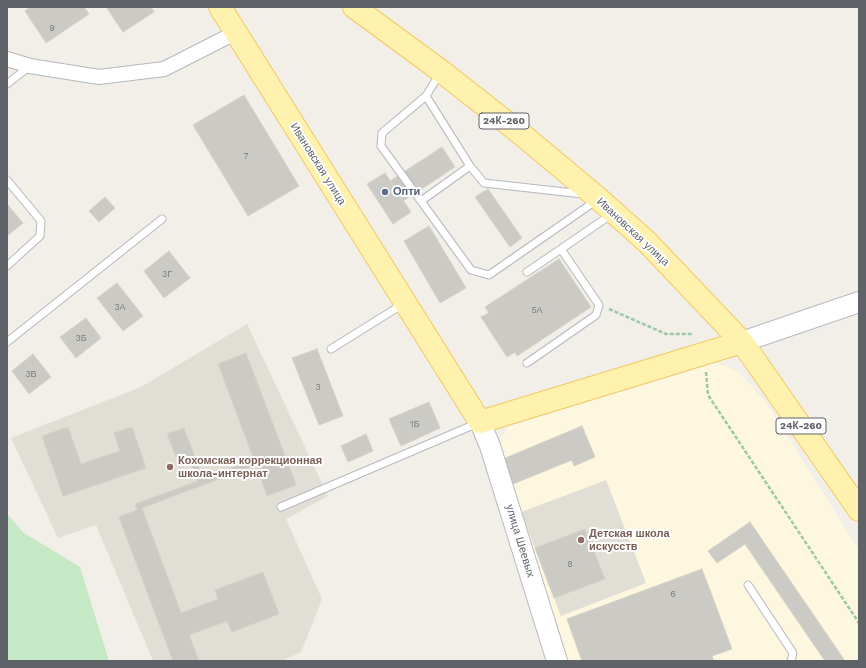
<!DOCTYPE html>
<html>
<head>
<meta charset="utf-8">
<style>
  body { margin:0 }
  #map { position:relative; width:866px; height:668px; overflow:hidden; background:#f1efe8; font-family:"Work Sans",sans-serif }
  canvas { display:block }
  .frame { position:absolute; inset:0; border:8px solid #5f6368; pointer-events:none }
</style>
</head>
<body>
<div id="map">
<canvas width="866" height="668"></canvas>
<div class="frame"></div>
</div>
<script>
const ctx = document.querySelector('canvas').getContext('2d');
ctx.lineJoin = 'round';
function paint(path, color) { ctx.fillStyle = color; ctx.fill(path, 'evenodd'); }
const shape = rows => new Path2D(rows.map(r => 'M' + r).join(''));
function stroke(path, color, width, dash) { ctx.strokeStyle = color; ctx.lineWidth = width; ctx.lineCap = dash ? 'butt' : 'round'; ctx.setLineDash(dash || []); ctx.stroke(path); }
function drawText(font, color, halo, rows, align = 'center') {
  ctx.font = font + ' "Work Sans",sans-serif'; ctx.lineWidth = 4; ctx.setLineDash([]); ctx.textBaseline = 'middle'; ctx.strokeStyle = halo; ctx.fillStyle = color; for (const [text, x, y, turn = 0] of rows) {
    ctx.save(); ctx.translate(x, y); ctx.rotate((+turn || 0) * Math.PI / 180); ctx.textAlign = isNaN(turn) ? turn : align; if (halo) ctx.strokeText(text, 0, 0); ctx.fillText(text, 0, 0); ctx.restore();
  }
}
paint(shape([
  [715,363,738,371,768,405,859,550,859,661,566,661,497,444,509,426]
]), '#fef7e0');
paint(shape([
  [247,324,328,496,286,519,322,599,301,652,282,661,153,661,96,525,58,538,11,438,141,387],
  [606,480,646,583,561,616,521,512]
]), '#e1ded6');
paint(shape([
  [7,514,24,533,80,567,109,661,7,661]
]), '#c5e8c5');
const building = shape([
  [30,7,84,7,89,14,46,43,25,11,30,7],
  [106,7,151,7,154,12,123,32,106,7],
  [244,95,299,186,248,216,193,125,244,95],
  [442,147,455,167,403,201,390,181,442,147],
  [385,173,411,212,393,224,367,184,385,173],
  [488,189,522,238,510,247,475,197,488,189],
  [105,197,115,208,99,222,89,211,105,197],
  [7,204,23,223,7,236,7,204],
  [429,226,466,288,440,303,404,241,429,226],
  [169,251,190,278,164,298,144,271,169,251],
  [559,259,591,307,517,356,515,352,507,357,481,317,489,313,485,307,559,259],
  [117,283,143,316,123,331,97,298,117,283],
  [86,318,101,338,76,358,60,337,86,318],
  [317,349,343,416,319,425,292,358,317,349],
  [246,353,296,485,267,496,256,465,142,508,181,613,218,599,215,590,263,572,279,614,232,632,227,621,189,635,199,661,173,661,119,517,137,510,135,504,198,481,190,460,179,464,167,434,184,428,203,478,254,460,218,364,246,353],
  [33,354,51,377,29,394,12,371,33,354],
  [429,402,440,428,401,446,389,419,429,402],
  [582,426,595,457,574,466,572,460,513,484,503,459,582,426],
  [68,427,81,464,120,451,114,433,132,427,146,468,63,496,42,436,68,427],
  [366,434,373,451,348,462,341,446,366,434],
  [750,522,845,661,825,661,745,544,717,563,708,551,750,522],
  [585,529,605,579,554,598,535,548,585,529],
  [702,569,732,649,712,656,714,661,582,661,567,619,702,569]
]);
paint(building, '#cccac5');
stroke(building, '#d6d1c6', 1);
const lane = shape([
  [440,73,426,96,470,166,484,183,583,194],
  [7,84,30,66],
  [426,96,382,133,381,146,471,270,489,275,597,200],
  [7,180,41,221,40,236,7,266],
  [421,201,470,166],
  [527,272,561,249],
  [7,342,162,219],
  [331,349,403,304],
  [527,363,596,315,599,305,561,249,612,214],
  [281,507,478,423],
  [748,585,793,653,791,661]
]);
const street = shape([
  [7,59,30,66,99,77,164,69,235,33]
]);
const secondary = shape([
  [742,342,859,302],
  [480,422,490,446,557,661]
]);
const primary = shape([
  [220,7,480,422,742,342],
  [354,7,441,71,520,133,599,199,648,243,742,342,859,510]
]);
stroke(lane, '#b5b8bc', 9);
stroke(street, '#b5b8bc', 16);
stroke(secondary, '#b6babf', 22);
stroke(primary, '#f2c960', 24);
stroke(shape([
  [609,309,666,334,692,334],
  [706,372,708,395,859,623]
]), '#9cc7a9', 2.5, [4, 2]);
stroke(lane, '#fff', 7);
stroke(street, '#fff', 14);
stroke(secondary, '#fff', 20);
stroke(primary, '#fff2af', 22);
for (const [x, y, r, color] of [
  [385,192,4,"#5c6f8a"],
  [170,467,4,"#8d6e63"],
  [581,540,4,"#8d6e63"]
]) { const dot = new Path2D(); dot.arc(x, y, r, 0, 2 * Math.PI); ctx.fillStyle = color; ctx.fill(dot); stroke(dot, '#fff', 1.5); }
drawText('9px', '#7a7d7f', null, [
  ["9",52,28],
  ["7",246,156],
  ["3Г",167,274],
  ["3А",120,307],
  ["5А",537,310],
  ["3Б",81,338],
  ["3В",31,374],
  ["3",318,387],
  ["1Б",415,424],
  ["8",570,564],
  ["6",673,594]
]);
for (const [x, y, w] of [
  [504,121,50],
  [801,426,50]
]) { const box = new Path2D(); box.roundRect(x - w / 2, y - 8, w, 16, 3); ctx.fillStyle = '#fff'; ctx.fill(box); stroke(box, '#5f6368', 1); }
drawText('bold 10px', '#5f6368', null, [
  ["24К-260",504,121],
  ["24К-260",801,426]
]);
drawText('11px', '#5f6368', '#fff', [
  ["Ивановская улица",318,164,58],
  ["Ивановская улица",633,232,43],
  ["улица Шеевых",520,541,73]
]);
drawText('bold 11px', '#4e5e75', '#fff', [
  ["Опти",393,192]
], 'left');
drawText('bold 11px', '#785e54', '#fff', [
  ["Кохомская коррекционная",178,461],
  ["школа-интернат",178,474],
  ["Детская школа",589,534],
  ["искусств",589,547]
], 'left');
</script>
</body>
</html>
